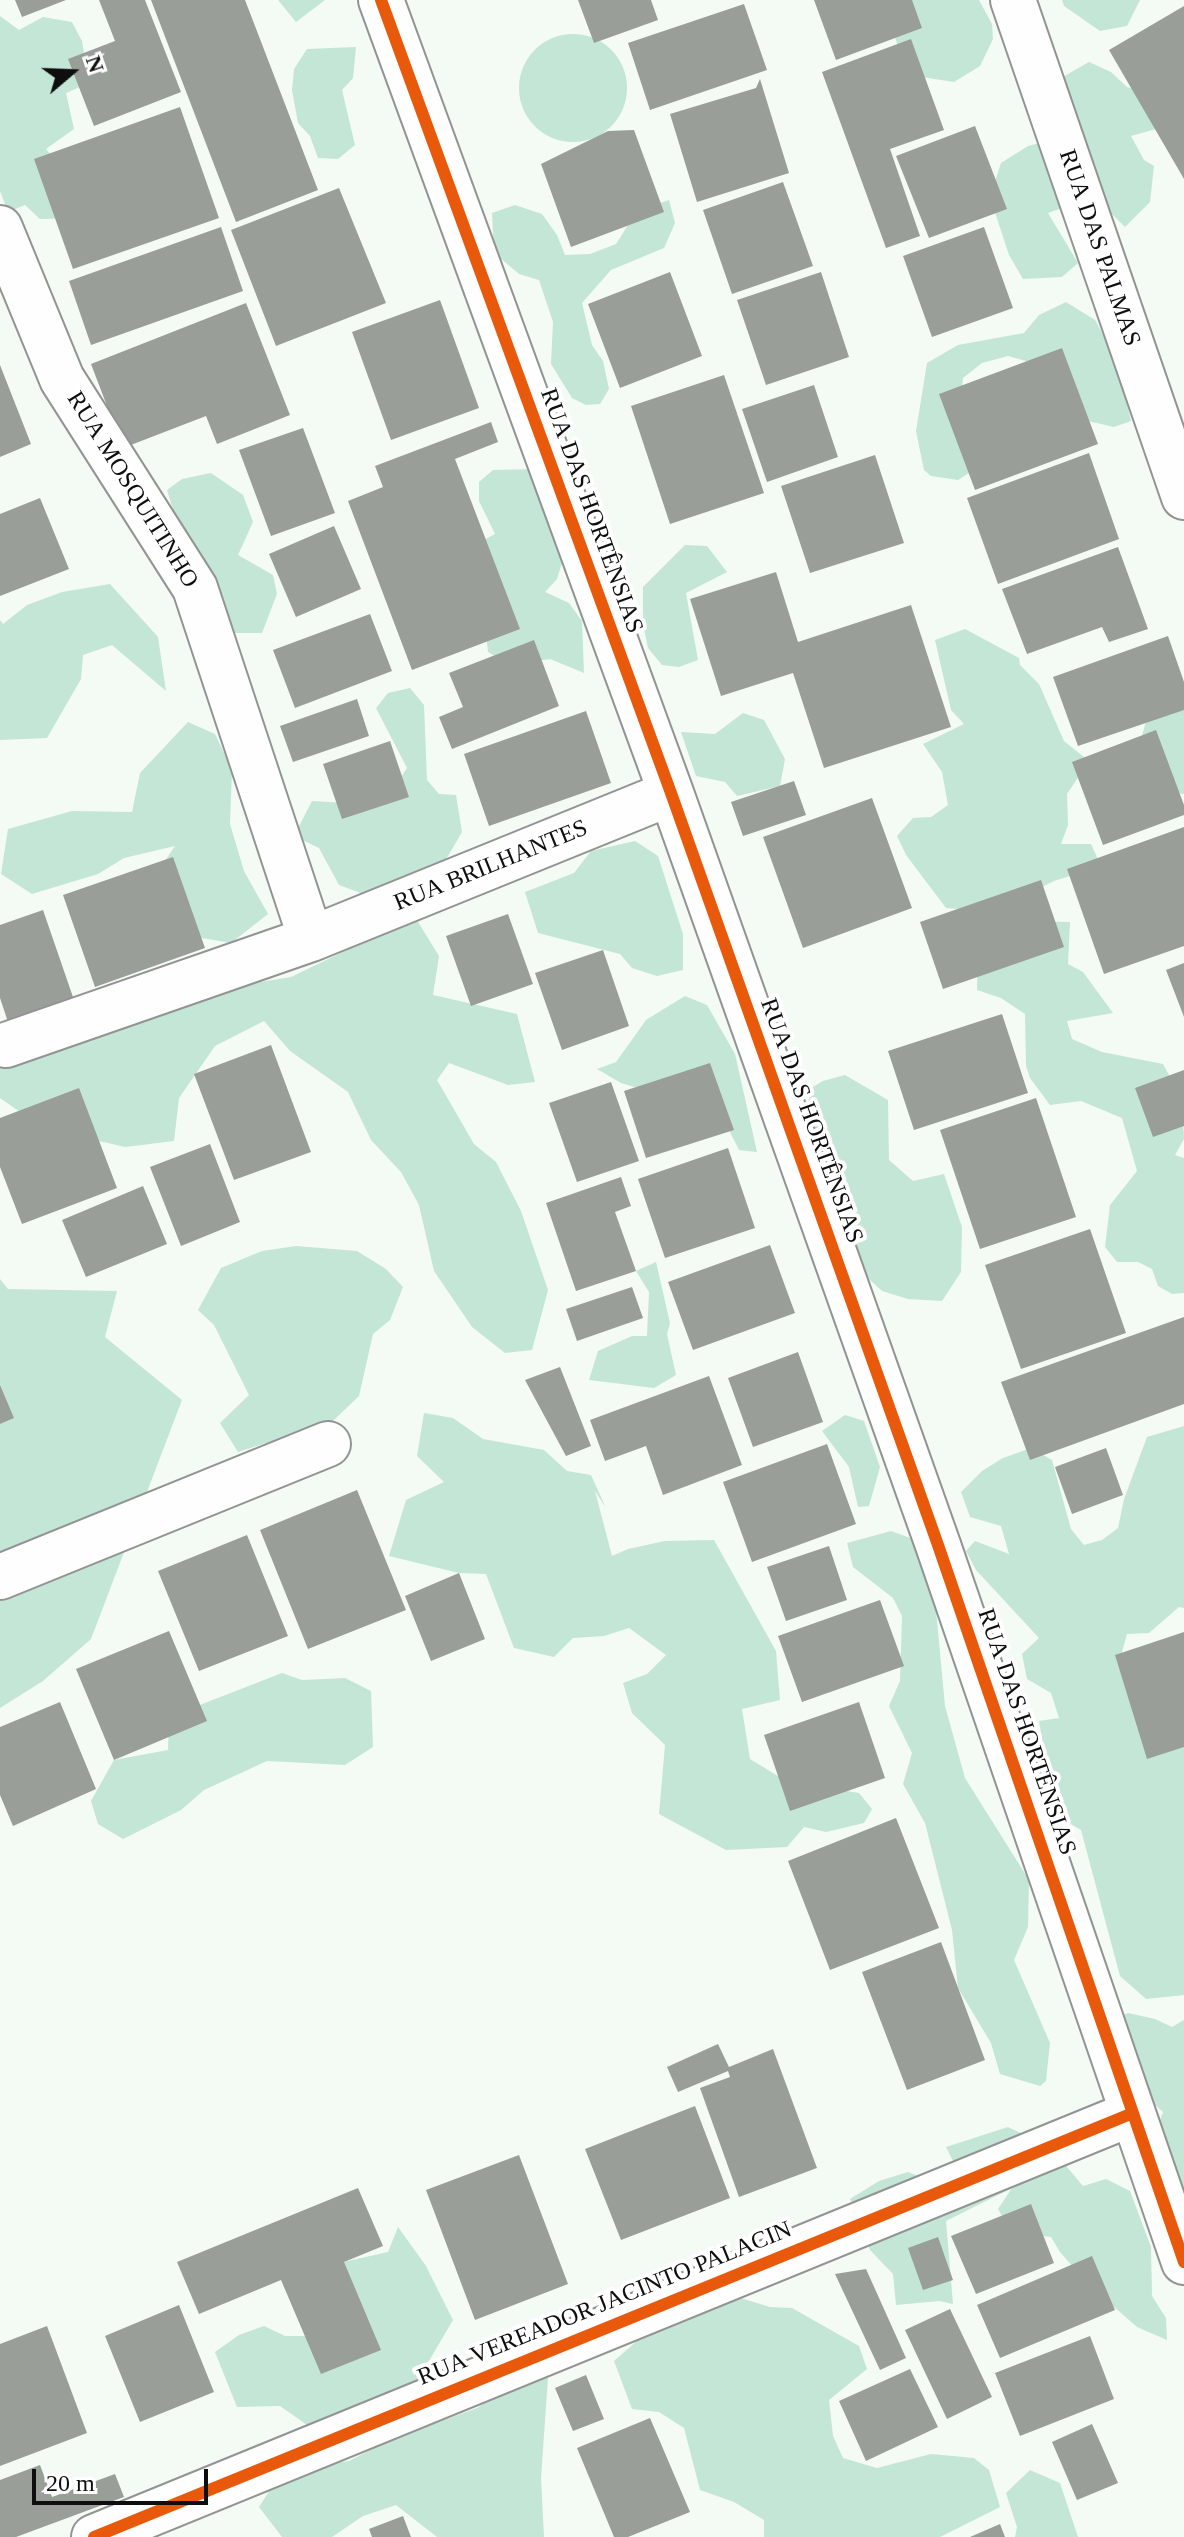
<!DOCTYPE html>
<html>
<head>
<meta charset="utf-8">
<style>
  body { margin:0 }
  #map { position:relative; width:1184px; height:2537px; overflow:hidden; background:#f4faf4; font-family:Georgia,serif }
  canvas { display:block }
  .north { position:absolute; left:32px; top:32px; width:80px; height:80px; -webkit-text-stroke:6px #fff; paint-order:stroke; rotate:71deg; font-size:22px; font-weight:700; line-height:32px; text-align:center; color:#0e0e0e }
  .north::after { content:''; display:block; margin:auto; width:28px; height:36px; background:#0e0e0e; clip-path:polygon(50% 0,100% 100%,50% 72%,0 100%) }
  .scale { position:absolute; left:32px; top:2469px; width:176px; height:36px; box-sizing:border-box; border:4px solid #0e0e0e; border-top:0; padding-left:10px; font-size:24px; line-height:28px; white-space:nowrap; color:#0e0e0e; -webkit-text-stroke:6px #fff; paint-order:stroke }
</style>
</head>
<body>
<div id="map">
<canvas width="1184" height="2537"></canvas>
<div class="north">N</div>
<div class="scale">20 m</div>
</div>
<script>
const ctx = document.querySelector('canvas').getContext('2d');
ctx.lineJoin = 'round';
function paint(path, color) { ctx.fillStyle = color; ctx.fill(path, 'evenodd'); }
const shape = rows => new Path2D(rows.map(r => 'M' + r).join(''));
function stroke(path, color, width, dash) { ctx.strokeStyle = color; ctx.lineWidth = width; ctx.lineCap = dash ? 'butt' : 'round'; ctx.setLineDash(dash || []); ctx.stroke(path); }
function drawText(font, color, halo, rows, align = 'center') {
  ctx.font = font + ' Georgia,serif'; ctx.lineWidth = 8; ctx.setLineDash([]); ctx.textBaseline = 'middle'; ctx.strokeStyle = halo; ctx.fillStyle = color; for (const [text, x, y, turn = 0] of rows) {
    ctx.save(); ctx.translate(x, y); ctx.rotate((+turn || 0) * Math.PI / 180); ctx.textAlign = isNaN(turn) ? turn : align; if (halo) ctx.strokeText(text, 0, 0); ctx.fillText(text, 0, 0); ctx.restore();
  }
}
paint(shape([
  [278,0,325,0,296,22],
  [909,0,979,0,992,24,993,39,980,66,954,82,922,77,900,53,895,37],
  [1062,0,1140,0,1127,26,1100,31,1064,6],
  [0,16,19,30,43,17,72,22,82,41,89,83,66,93,74,129,46,149,68,176,87,218,40,219,25,205,8,212,0,191],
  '519 88a54 54 0 1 1 108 0a54 54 0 1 1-108 0Z',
  [356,47,353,78,342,90,355,145,338,159,318,158,310,136,298,123,292,90,294,69,307,49],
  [1089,62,1111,72,1127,87,1171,99,1167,126,1131,136,1144,160,1154,166,1150,202,1125,227,1111,213,1065,207,1048,213,1078,263,1062,277,1023,279,1009,255,990,197,1001,163,1028,146,1077,133,1061,78],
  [669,200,675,223,664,248,611,270,582,303,592,345,603,361,609,389,600,404,586,405,572,398,551,364,553,322,539,280,519,274,494,253,492,213,515,205,542,214,557,235,565,255,590,254,616,244,637,211],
  [1066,302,1095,320,1119,363,1131,421,1114,427,1079,419,1044,366,1008,356,982,363,963,378,960,407,977,468,958,480,931,476,924,470,916,431,927,363,958,345,1024,333,1039,315],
  [535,469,564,556,557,579,545,592,569,603,582,621,584,673,550,659,510,665,488,652,476,544,495,534,479,501,479,482,493,470],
  [211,473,243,495,253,522,238,555,273,575,277,594,262,633,233,633,208,602,184,547,167,490,182,479],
  [685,545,707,546,727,572,686,593,698,660,679,667,662,665,648,648,643,624,643,587],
  [110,584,158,637,166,691,112,645,83,655,81,679,47,738,0,740,0,620,3,624,27,605,62,592],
  [965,629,1019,658,1020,665,1039,684,1064,741,1089,761,1067,794,1068,825,1061,844,1091,844,1101,866,1054,881,992,912,946,908,906,855,897,836,913,818,931,817,948,805,942,772,923,744,964,724,951,710,935,640],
  [410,688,424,705,427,780,439,794,456,795,462,832,441,868,366,895,339,885,319,848,294,836,312,801,383,805,407,768,376,708,388,693],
  [1184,693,1184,794,1182,794,1166,787,1139,748,1147,717],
  [743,713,764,720,785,759,780,786,737,796,725,782,696,776,681,732,715,734],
  [188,722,215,734,232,770,230,824,244,871,268,914,231,943,184,935,146,889,175,846,124,858,98,874,32,894,1,874,8,829,72,811,132,812,140,773],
  [635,841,658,856,683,934,683,970,657,976,632,968,620,954,538,933,525,892,574,873,591,851],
  [415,917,439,956,433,995,517,1014,535,1082,508,1085,449,1063,437,1080,474,1144,496,1162,521,1211,548,1290,532,1350,505,1353,472,1327,434,1271,419,1205,401,1172,371,1140,348,1092,290,1051,264,1021,215,1046,179,1098,174,1141,125,1147,43,1128,0,1098,0,1062,242,985,291,977],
  [1028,921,1070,922,1068,964,1083,972,1113,1013,1067,1021,1072,1039,1102,1052,1163,1064,1182,1099,1184,1139,1175,1155,1184,1158,1184,1293,1172,1294,1158,1286,1152,1269,1138,1262,1117,1262,1105,1247,1110,1205,1137,1171,1122,1118,1081,1101,1050,1105,1030,1078,1026,1066,1025,1014,1001,998,977,990,978,942],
  [685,996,707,1005,735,1054,757,1152,739,1150,706,1084,658,1094,621,1083,597,1069,616,1062,646,1020],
  [845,1075,888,1100,889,1160,913,1181,944,1174,962,1227,961,1272,942,1301,908,1299,882,1291,858,1269,807,1108,811,1088,823,1081],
  [296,1246,357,1251,386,1269,403,1287,390,1320,373,1334,359,1396,315,1438,266,1443,238,1452,220,1423,249,1395,214,1325,198,1310,221,1268,262,1251],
  [656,1262,670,1323,667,1334,676,1375,654,1388,589,1380,598,1351,632,1336,647,1336,649,1292,636,1271],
  [0,1279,8,1289,117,1291,105,1337,182,1400,91,1639,43,1681,0,1708],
  [424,1413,453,1418,483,1439,544,1450,567,1471,591,1475,606,1508,595,1491,612,1556,628,1549,665,1541,714,1540,776,1651,780,1700,742,1709,750,1759,786,1781,859,1793,872,1809,864,1823,826,1832,804,1827,787,1847,726,1850,659,1814,665,1745,632,1713,623,1683,647,1674,666,1655,629,1628,604,1636,573,1638,554,1657,514,1648,486,1574,459,1573,389,1556,406,1500,444,1482,417,1456],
  [845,1415,864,1421,880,1467,869,1506,858,1507,849,1467,822,1431],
  [1184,1426,1184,1608,1179,1607,1149,1633,1127,1634,1122,1652,1130,1672,1184,1730,1184,1995,1146,1999,1120,1976,1081,1830,1055,1815,1039,1721,1059,1718,1051,1693,1027,1679,1022,1654,1039,1638,976,1570,966,1551,975,1541,1009,1554,1001,1526,970,1517,961,1492,982,1471,1003,1458,1031,1448,1052,1460,1071,1529,1084,1545,1102,1540,1118,1528,1124,1499,1147,1437],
  [891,1531,935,1547,935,1599,945,1706,965,1778,1029,1880,1028,1927,1014,1960,1050,2043,1046,2081,1040,2086,1000,2074,991,2043,958,1988,952,1930,925,1823,903,1784,912,1753,889,1706,900,1681,902,1616,893,1598,853,1567,847,1543],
  [282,1673,302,1680,345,1678,371,1691,373,1747,345,1765,267,1761,204,1790,181,1810,123,1839,98,1824,91,1801,114,1760,168,1750,169,1717],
  [1128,2013,1155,2019,1172,2027,1184,2020,1184,2198,1159,2123,1163,2112,1142,2093,1112,2020],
  [1008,2127,1050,2147,1083,2186,1106,2179,1130,2191,1151,2247,1152,2296,1166,2318,1167,2340,1137,2327,1088,2284,1060,2252,1051,2237,1011,2232,998,2209,1012,2188,946,2221,953,2304,939,2301,896,2305,893,2274,870,2250,850,2199,879,2181,908,2172,971,2197,946,2147],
  [398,2227,426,2266,453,2320,416,2383,310,2427,280,2406,237,2407,215,2352,239,2335,264,2326,285,2336,323,2336,321,2267,388,2252],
  [734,2296,770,2307,792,2308,859,2346,867,2369,829,2400,833,2436,843,2458,877,2468,931,2454,974,2458,989,2470,1000,2507,940,2537,764,2537,764,2520,734,2502,700,2490,684,2428,659,2412,632,2409,614,2361,655,2325],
  [548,2378,541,2478,544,2537,437,2537,396,2505,363,2516,332,2537,282,2537,259,2507,277,2479,321,2465,349,2461,390,2440,477,2408,515,2382],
  [1030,2470,1060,2483,1078,2537,1015,2537,1017,2527,1006,2493]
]), '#c4e6d7');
paint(shape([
  [15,0,66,0,22,17],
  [99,0,145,0,181,92,94,126,68,59,115,41],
  [151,0,245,0,318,190,236,222],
  [578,0,651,0,658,20,594,43],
  [814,0,912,0,922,28,836,60],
  [744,4,767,70,650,110,628,43],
  [1184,6,1184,179,1109,50],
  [911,39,944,130,890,149,920,236,886,248,822,72],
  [760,79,789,173,697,202,670,114,756,88],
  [180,107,219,218,73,269,34,159],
  [975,126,1007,209,929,238,896,156],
  [634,130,664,212,571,247,541,164,608,131],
  [783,182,813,266,732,294,703,210],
  [339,188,386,303,276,346,231,230],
  [221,227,243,291,91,345,69,281],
  [984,227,1013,308,932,337,903,256],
  [670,272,702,356,620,388,588,304],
  [821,272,849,357,766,385,737,300],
  [440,300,479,408,391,440,352,332],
  [246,303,290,415,217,444,206,416,123,448,91,364],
  [1062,348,1098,444,975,490,939,394],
  [0,365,31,444,0,457],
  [724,375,764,493,670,524,631,406],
  [814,385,838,457,767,482,742,409],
  [491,422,498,442,455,459,520,629,412,670,348,501,383,487,375,466],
  [303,428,335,513,271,536,239,450],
  [1089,453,1119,539,998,584,967,498],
  [875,455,904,543,810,573,781,486],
  [40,498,69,569,0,596,0,514],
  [334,526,361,589,296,617,269,554],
  [1118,547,1148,629,1109,642,1102,627,1027,654,1002,589],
  [776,572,798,642,911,605,951,727,824,768,793,673,721,696,690,599],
  [370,614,392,671,295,708,273,650],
  [1168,636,1184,682,1184,710,1078,746,1053,677],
  [534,640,559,706,452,749,439,717,463,707,449,673],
  [357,699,369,736,293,762,280,726],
  [586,711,611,783,489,826,464,754],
  [1156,730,1184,805,1184,815,1103,845,1072,762],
  [390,741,409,797,342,819,323,764],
  [794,781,806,815,743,836,731,802],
  [872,798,912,908,803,948,763,837],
  [1184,827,1184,946,1104,974,1067,869],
  [173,857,205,948,95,987,63,895],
  [1041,880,1064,947,943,989,920,922],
  [43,910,74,1000,8,1022,0,998,0,925],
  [508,914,533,984,471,1006,446,936],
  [603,950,629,1026,562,1050,535,973],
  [1184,963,1184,1017,1166,970],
  [1002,1014,1028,1093,914,1130,888,1051],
  [271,1045,311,1152,234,1180,194,1074],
  [710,1063,734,1130,646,1158,624,1091],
  [1184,1070,1184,1126,1153,1137,1135,1088],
  [611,1082,639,1161,577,1182,549,1103],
  [79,1088,117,1188,22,1224,0,1167,0,1118],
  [1036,1098,1076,1217,980,1249,940,1130],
  [210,1144,240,1222,181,1246,150,1167],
  [728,1148,755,1228,665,1258,638,1179],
  [621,1177,631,1206,615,1212,636,1271,576,1291,546,1203],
  [143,1186,167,1244,86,1277,62,1220],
  [1090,1229,1126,1333,1021,1369,985,1265],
  [770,1245,795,1313,693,1350,668,1282],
  [632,1287,643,1318,577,1341,566,1309],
  [1184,1317,1184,1404,1030,1460,1001,1382],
  [798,1352,823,1422,753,1447,728,1378],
  [560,1367,591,1446,566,1456,525,1380],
  [709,1376,742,1465,663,1495,646,1446,605,1461,590,1420],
  [0,1385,14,1418,0,1424],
  [827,1444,856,1524,752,1562,723,1482],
  [1106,1448,1123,1495,1072,1514,1055,1467],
  [357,1490,406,1610,308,1649,260,1530],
  [247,1535,288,1636,199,1671,158,1571],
  [829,1546,847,1600,786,1621,767,1567],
  [459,1573,485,1639,431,1661,405,1596],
  [880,1600,904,1666,802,1702,778,1636],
  [169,1631,207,1721,114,1760,76,1669],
  [1184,1632,1184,1747,1147,1759,1115,1655],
  [60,1702,96,1789,13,1826,0,1795,0,1727],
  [859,1702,885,1778,790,1811,764,1735],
  [896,1818,939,1928,830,1970,788,1861],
  [941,1942,985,2060,907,2090,862,1972],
  [718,2044,729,2067,773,2049,817,2168,739,2197,700,2088,730,2077,728,2071,678,2092,667,2067],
  [695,2106,730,2198,621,2240,585,2149],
  [519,2155,568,2284,475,2320,426,2190],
  [358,2188,383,2246,344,2262,381,2350,321,2374,281,2280,199,2314,177,2262],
  [1031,2204,1054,2263,976,2294,951,2236],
  [938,2237,953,2280,923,2290,908,2248],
  [1092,2256,1115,2310,1000,2358,977,2305],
  [866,2269,906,2358,880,2370,835,2274],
  [179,2305,214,2392,140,2422,105,2336],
  [950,2309,992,2397,947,2419,905,2330],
  [47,2326,87,2433,0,2466,0,2344],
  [1090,2336,1114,2399,1020,2436,995,2373],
  [910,2369,938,2427,866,2461,839,2401],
  [586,2375,604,2419,573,2431,555,2388],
  [650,2418,690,2512,628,2537,614,2537,577,2448],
  [1092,2424,1118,2483,1077,2500,1052,2442],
  [40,2465,52,2497,115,2474,124,2497,16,2537,0,2537,0,2480],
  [403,2516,411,2537,372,2537,369,2529],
  [1000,2524,1005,2537,970,2537]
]), '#9a9e99');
const minor = shape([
  [381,0,671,793,938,1545,1184,2262],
  [1013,0,1184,497],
  [0,228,62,379,195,588,311,939],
  [6,1045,311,939,671,793],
  [0,1577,328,1444],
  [94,2537,1133,2113]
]);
stroke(minor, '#929492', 48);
stroke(minor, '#fdfefd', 44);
stroke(shape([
  [381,0,671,793,938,1545,1184,2262],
  [94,2537,1133,2113]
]), '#e8590c', 12);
drawText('24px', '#0e0e0e', '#fff', [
  ["RUA DAS PALMAS",1099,248,71],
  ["RUA MOSQUITINHO",132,490,58],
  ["RUA DAS HORTÊNSIAS",591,511,70],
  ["RUA BRILHANTES",491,866,-22],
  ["RUA DAS HORTÊNSIAS",811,1121,70],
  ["RUA DAS HORTÊNSIAS",1026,1732,71],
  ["RUA VEREADOR JACINTO PALACIN",605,2304,-22]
]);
</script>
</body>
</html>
